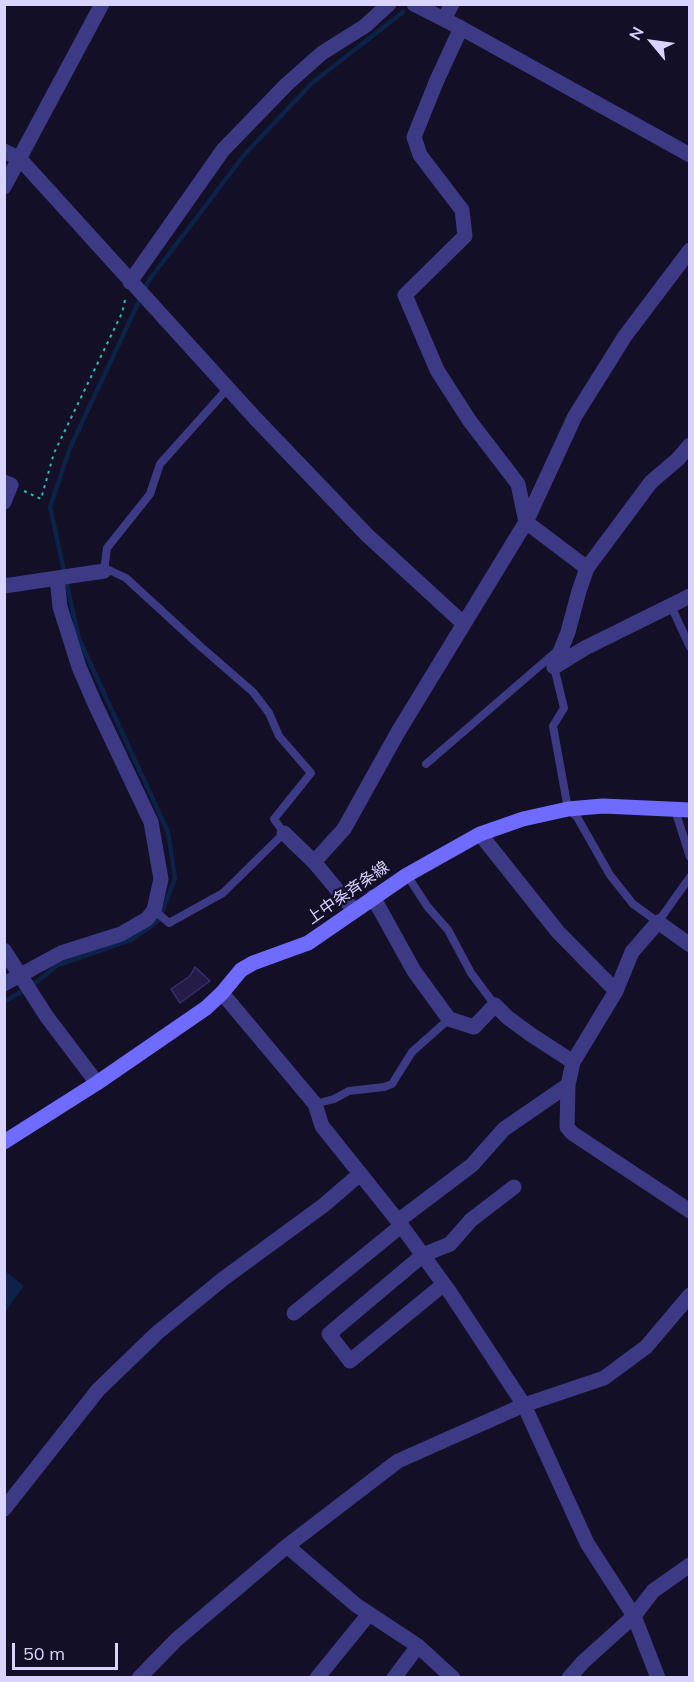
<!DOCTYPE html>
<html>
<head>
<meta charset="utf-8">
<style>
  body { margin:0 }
  #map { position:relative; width:694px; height:1682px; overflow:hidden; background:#130f26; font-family:Mulish,sans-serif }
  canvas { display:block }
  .frame { position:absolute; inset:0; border:6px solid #d9d4ff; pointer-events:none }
  .north { position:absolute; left:622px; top:12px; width:60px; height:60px; -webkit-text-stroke:4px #130f26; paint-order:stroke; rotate:299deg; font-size:16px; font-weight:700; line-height:24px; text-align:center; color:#d9d4ff }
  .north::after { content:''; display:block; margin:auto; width:21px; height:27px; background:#d9d4ff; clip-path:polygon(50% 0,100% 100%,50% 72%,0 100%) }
  .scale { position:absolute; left:12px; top:1643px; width:106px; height:27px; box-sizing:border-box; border:3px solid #d9d4ff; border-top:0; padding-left:8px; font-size:18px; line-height:21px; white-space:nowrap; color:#d9d4ff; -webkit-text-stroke:4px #130f26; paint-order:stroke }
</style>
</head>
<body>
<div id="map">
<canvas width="694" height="1682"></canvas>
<div class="frame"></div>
<div class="north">N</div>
<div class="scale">50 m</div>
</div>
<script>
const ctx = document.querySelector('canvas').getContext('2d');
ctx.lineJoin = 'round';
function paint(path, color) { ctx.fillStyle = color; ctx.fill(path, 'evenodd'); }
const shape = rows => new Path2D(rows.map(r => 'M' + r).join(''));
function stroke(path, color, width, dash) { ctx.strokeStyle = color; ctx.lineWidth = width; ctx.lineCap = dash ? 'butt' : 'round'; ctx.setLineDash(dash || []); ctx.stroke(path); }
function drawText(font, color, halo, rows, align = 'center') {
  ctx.font = font + ' Mulish,"Noto Sans JP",sans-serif'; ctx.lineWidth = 4.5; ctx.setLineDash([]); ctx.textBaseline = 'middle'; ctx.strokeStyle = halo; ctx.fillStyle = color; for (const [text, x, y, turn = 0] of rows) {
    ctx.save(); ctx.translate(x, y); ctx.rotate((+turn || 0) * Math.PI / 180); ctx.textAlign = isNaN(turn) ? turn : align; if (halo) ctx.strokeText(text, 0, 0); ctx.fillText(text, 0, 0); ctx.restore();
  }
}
paint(shape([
  [5,1271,24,1286,5,1312,4,1312]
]), '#0c2248');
stroke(shape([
  [4,1002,31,986,58,965,133,939,159,920,175,878,168,832,79,639,50,507,70,448,149,280,245,154,312,83,403,12]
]), '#0c2248', 4.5);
const building = shape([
  [195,967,210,981,180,1003,171,989,190,976,195,967]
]);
paint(building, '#241b47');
stroke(building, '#3b2d73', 1.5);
stroke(shape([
  [24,491,41,499,54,453,122,313,126,296]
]), '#2fb8b0', 2, [3, 4.5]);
stroke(shape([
  [671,606,690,647],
  [554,667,564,708,553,726,568,809,577,817,610,875,633,904,658,922,690,877],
  [426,764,557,651],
  [675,810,690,857],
  [407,875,427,906,448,930,471,973,495,1005],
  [154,910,169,923,223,893,284,833,274,819,311,773,279,736,269,713,253,692,200,646,126,578,109,570,104,571,107,548,150,494,160,464,228,388],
  [315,1104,334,1099,349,1091,384,1087,392,1084,412,1052,449,1019]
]), '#3d3a85', 8);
stroke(shape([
  [414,4,461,28,690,155],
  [444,19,452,4],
  [461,28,437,80,414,137,420,155,462,210,465,236,405,295,437,370,469,420,518,484,526,522,587,568,579,591,568,632,554,667],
  [4,151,20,159,255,418,367,535,464,624],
  [4,187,102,4],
  [130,282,223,150,287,84,322,53,365,26,389,4],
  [4,482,11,485,4,502],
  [587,568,651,482,678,459,690,445],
  [4,586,104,571],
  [554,667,585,648,690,596],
  [284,833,314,862,354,910],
  [480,834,558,932,616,991],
  [314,862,344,829,398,732,526,522,575,416,625,336,690,250],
  [373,897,414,971,449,1019,474,1027,495,1005,507,1017,530,1034,573,1062],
  [690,945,658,922,632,952,616,991,573,1062,568,1085,567,1127,572,1133,690,1211],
  [4,950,47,1017,97,1083],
  [4,984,61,953,121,934,147,919,154,910,161,879,151,822,95,704,79,667,60,607,57,578],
  [222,993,315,1104,322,1126,398,1221,451,1294,524,1405,604,1378,646,1347,690,1295],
  [398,1221,472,1165,504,1129,568,1085],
  [444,1284,350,1361,329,1334,423,1255,450,1244,471,1220,514,1187],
  [294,1313,401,1226],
  [4,1509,98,1390,157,1333,223,1279,324,1205,360,1174],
  [287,1546,356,1605,418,1646,453,1678],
  [139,1678,176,1640,287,1546,398,1461,524,1405,587,1543,634,1616,658,1678],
  [317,1678,369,1614],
  [394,1678,418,1646],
  [569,1678,583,1662,634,1616,653,1591,690,1565]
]), '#3d3a85', 15);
stroke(shape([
  [4,1142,97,1083,206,1008,222,993,241,970,253,963,308,943,407,875,480,834,523,819,568,809,603,806,690,810]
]), '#6f6bff', 15);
drawText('16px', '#d9d4ff', '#130f26', [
  ["上中条斉条線",348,893,-35]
]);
</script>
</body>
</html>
